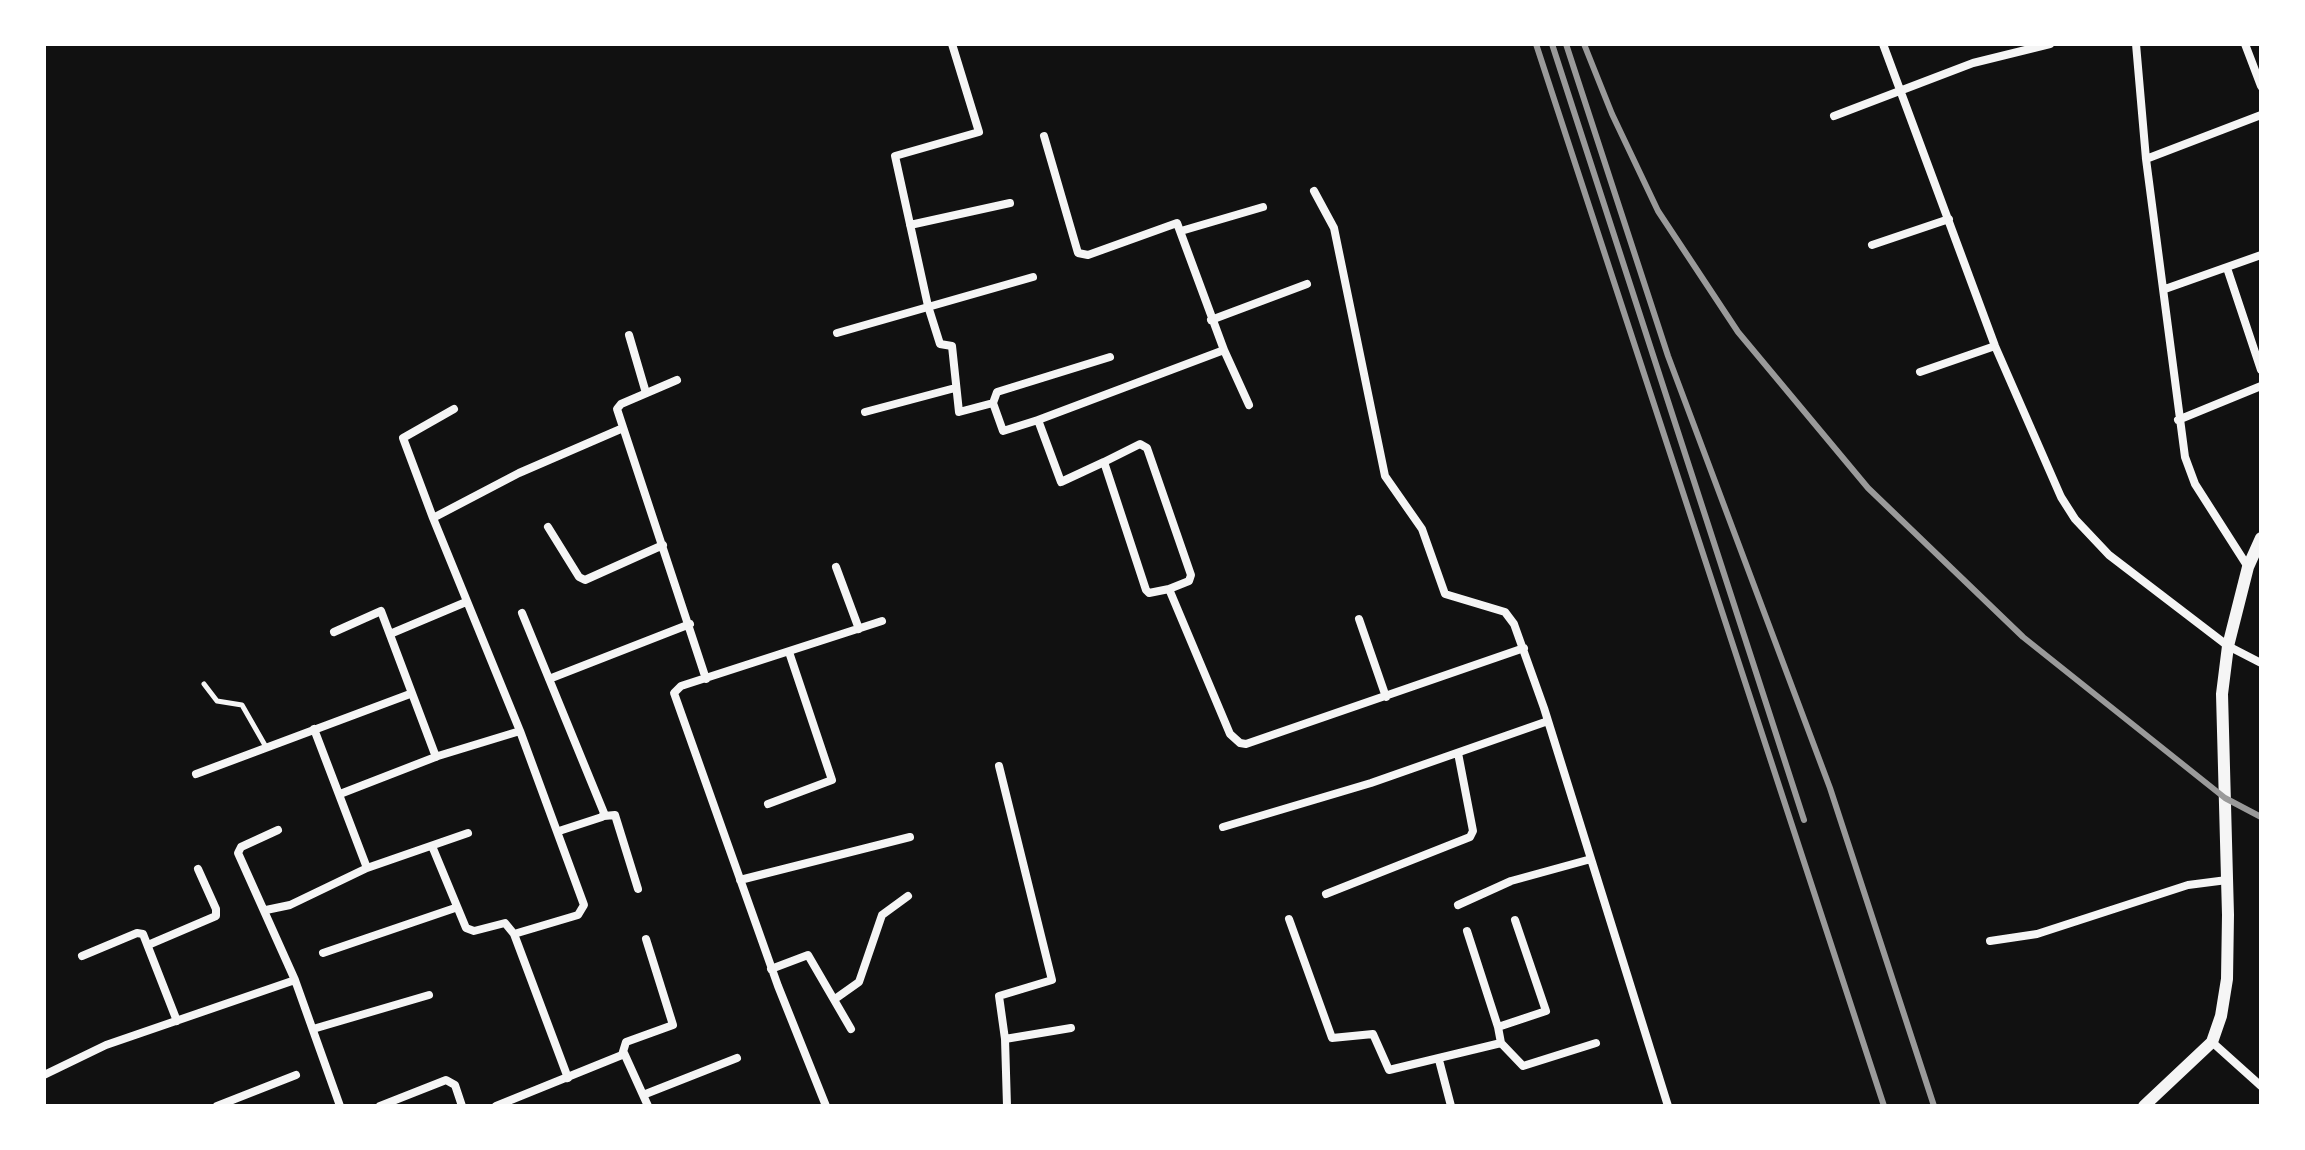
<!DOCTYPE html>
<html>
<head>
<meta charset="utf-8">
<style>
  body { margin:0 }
  #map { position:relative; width:2305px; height:1150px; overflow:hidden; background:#111; font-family:"Times New Roman",serif }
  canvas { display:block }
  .frame { position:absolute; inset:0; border:46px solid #fff; pointer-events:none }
</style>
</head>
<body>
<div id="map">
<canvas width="2305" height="1150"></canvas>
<div class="frame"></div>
</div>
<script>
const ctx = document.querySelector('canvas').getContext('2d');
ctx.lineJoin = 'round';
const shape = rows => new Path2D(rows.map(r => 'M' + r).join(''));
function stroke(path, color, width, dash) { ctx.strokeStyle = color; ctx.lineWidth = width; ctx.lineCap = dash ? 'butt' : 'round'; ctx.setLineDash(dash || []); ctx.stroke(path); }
stroke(shape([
  [204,684,217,701,242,705,266,747]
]), '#f5f5f5', 5);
stroke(shape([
  [952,44,979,132,895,156,928,306,940,344,952,346,959,412,993,403,1003,431,1038,420],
  [1883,44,1995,346,2061,497,2075,519,2109,555,2228,646,2261,663],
  [2136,44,2146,159,2185,457,2195,484,2248,567],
  [2245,44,2261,86],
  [1834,116,1973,63,2050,44],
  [1044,136,1078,253,1088,255,1177,223,1224,350,1038,420,1061,482,1104,462,1146,590,1149,593,1169,589],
  [2146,159,2261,115],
  [1314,191,1334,228,1385,476,1422,529,1445,594,1505,612,1514,624,1544,708,1668,1106],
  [910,225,1010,203],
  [1181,231,1263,207],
  [1872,245,1949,219],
  [2227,268,2261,370],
  [2165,289,2261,255],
  [1211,320,1307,284],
  [837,333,1033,277],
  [629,335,646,393],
  [1224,350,1249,405],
  [1920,372,1995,346],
  [677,380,621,404,617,409,706,679],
  [993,403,997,392,1110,357],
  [865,412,955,388],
  [2178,420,2261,386],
  [1104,462,1140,444,1147,448,1191,575,1189,581,1169,589,1230,734,1240,743,1246,744,1524,648],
  [433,518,403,438,454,409],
  [548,527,579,577,585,580,663,545],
  [836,567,859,629],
  [522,613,604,813,602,817,559,831],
  [1359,619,1386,697],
  [334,632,381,611,436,757],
  [390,634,466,602],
  [549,679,690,624],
  [314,729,367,868],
  [999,766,1052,980,999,996,1005,1039],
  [196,774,410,694],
  [340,794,438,756,520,731],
  [768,804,832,780,789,652],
  [604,816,615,815,638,889],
  [1223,827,1371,783,1548,721],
  [432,846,466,928,474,931,505,923,514,934,568,1078],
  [740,880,910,837],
  [1326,894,1470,837,1473,831,1458,753],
  [1458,905,1511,881,1591,859],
  [266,910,290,905,367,868,468,833],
  [1289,919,1332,1038,1373,1034,1389,1070,1501,1043,1523,1066,1596,1043],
  [1467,931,1498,1027],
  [514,934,578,915,584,905,520,731,433,518,519,473,623,428],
  [1990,941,2037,934,2188,885,2227,880],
  [148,945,216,916,216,909,198,869],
  [323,953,455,908],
  [82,956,137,933,143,934,177,1021],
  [771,969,808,955,851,1029],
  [295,980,340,1106],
  [835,999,859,982,882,915,908,896],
  [313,1029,429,995],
  [2212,1042,2261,1086],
  [1501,1043,1498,1027,1546,1011,1515,920],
  [624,1053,648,1106],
  [1439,1060,1451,1106],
  [44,1075,106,1045,295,980,238,853,241,847,278,830],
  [643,1095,737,1058],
  [217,1106,296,1075],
  [380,1106,446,1080,455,1085,462,1106],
  [496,1106,622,1055,626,1042,673,1025,646,939],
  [826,1106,778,986,674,693,681,686,882,621],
  [1007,1106,1005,1039,1071,1028]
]), '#f5f5f5', 8);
stroke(shape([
  [2144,1106,2212,1042,2221,1016,2227,979,2228,915,2222,694,2228,646,2248,567,2261,538]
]), '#f5f5f5', 12);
stroke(shape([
  [1536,44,1884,1106],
  [1552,44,1804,820],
  [1566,44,1668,356,1830,788,1934,1106],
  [1584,44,1612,114,1658,211,1738,332,1868,488,2023,637,2225,798,2261,817]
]), '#9a9a9a', 6);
</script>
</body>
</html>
